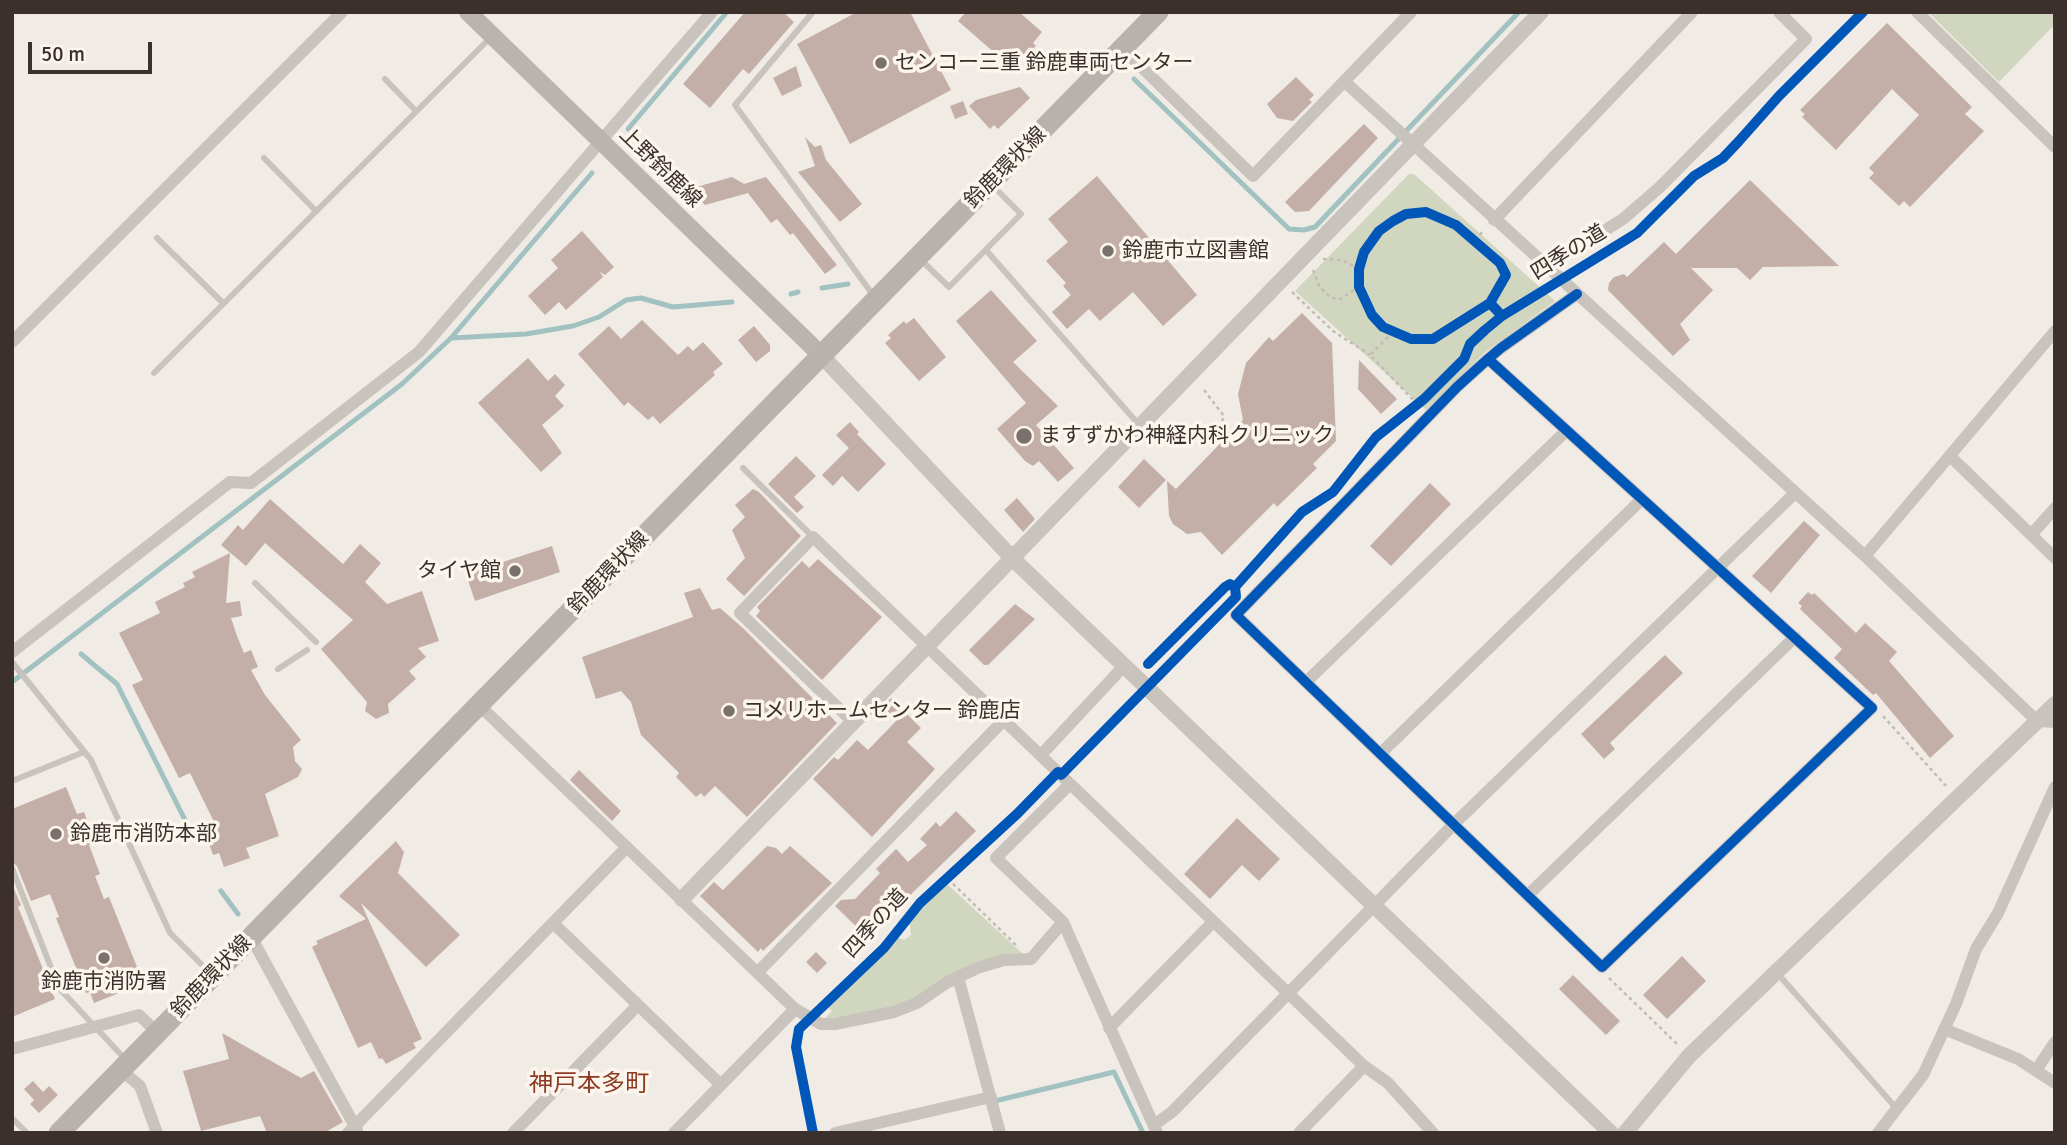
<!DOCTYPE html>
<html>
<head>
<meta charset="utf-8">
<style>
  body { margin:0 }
  #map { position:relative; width:2067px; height:1145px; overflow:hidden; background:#f0ebe5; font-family:Signika,sans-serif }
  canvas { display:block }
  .frame { position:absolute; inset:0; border:14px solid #3b302b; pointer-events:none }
  .scale { position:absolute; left:28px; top:42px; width:124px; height:32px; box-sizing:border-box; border:4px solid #3b302b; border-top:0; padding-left:9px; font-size:21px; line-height:24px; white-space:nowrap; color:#3b302b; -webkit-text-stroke:5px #fbf5ee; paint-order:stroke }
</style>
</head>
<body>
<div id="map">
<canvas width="2067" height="1145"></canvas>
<div class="frame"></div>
<div class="scale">50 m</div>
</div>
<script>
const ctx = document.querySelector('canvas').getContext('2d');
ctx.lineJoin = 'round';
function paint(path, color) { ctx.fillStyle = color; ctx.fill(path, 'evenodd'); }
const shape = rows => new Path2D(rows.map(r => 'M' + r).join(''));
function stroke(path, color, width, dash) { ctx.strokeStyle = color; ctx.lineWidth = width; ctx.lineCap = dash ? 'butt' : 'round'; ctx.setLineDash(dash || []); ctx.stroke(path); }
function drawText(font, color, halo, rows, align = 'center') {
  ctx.font = font + ' Signika,"Noto Sans JP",sans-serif'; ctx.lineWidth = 7; ctx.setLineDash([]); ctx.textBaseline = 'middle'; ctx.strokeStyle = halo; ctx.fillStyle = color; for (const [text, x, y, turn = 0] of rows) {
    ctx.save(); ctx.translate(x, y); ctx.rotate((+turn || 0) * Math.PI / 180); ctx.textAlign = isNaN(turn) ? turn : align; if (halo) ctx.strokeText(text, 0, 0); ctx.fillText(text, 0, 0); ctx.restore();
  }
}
paint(shape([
  [1928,12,2055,12,2055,24,1999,82],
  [1409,174,1414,174,1555,301,1484,353,1426,410,1295,291],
  [947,884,1023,954,894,1008,828,1019,826,1017,832,1011,828,1007,832,1001,897,937,904,940,911,935,909,919]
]), '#d1d6bf');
stroke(shape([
  [1134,79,1289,229,1304,230,1315,227,1519,12],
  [628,129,727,12],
  [822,288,848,284],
  [791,294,798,292],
  [451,338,526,334,573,326,599,317,626,300,641,298,673,307,732,302],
  [81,654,117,684,192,834],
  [12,682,402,384,451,338,592,173],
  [221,891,238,914],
  [991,1102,1114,1072,1143,1133]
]), '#a1c2c1', 5);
paint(shape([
  [745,12,783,12,794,22,749,74,743,69,710,108,683,84],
  [857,12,910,12,951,90,850,144,797,44],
  [966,12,1019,12,1042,32,1033,43,1036,46,1012,68,958,21],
  [1887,23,1972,107,1965,114,1984,131,1910,207,1904,201,1899,206,1869,178,1874,173,1869,168,1919,115,1892,89,1836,150,1802,117,1805,114,1800,110],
  [796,66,802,86,782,96,773,78],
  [1296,77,1314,95,1309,100,1312,102,1293,121,1277,118,1267,104],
  [1020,87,1030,98,998,129,994,125,990,129,969,106,976,100],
  [963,101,968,114,955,119,950,106],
  [1364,124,1378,138,1309,211,1295,212,1285,202],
  [805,137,815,147,821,145,826,160,862,204,840,222,798,172,815,166],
  [1097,176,1197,295,1163,326,1133,292,1100,321,1089,309,1067,329,1052,312,1071,295,1063,286,1066,283,1046,261,1068,242,1048,219],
  [732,177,744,184,766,177,837,265,825,274,793,233,790,235,777,219,771,223,748,193,705,205,689,189],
  [1750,180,1839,266,1763,267,1750,280,1737,268,1691,268,1713,290,1680,324,1690,340,1673,356,1608,290,1609,283,1614,277,1624,274,1627,277,1664,242,1676,254],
  [582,231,614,267,605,275,600,272,603,277,566,310,559,302,545,315,528,296,558,268,551,260],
  [991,290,1037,341,1013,362,1058,406,1036,425,1074,468,1058,482,1039,461,1033,466,1025,461,997,429,1026,403,956,321],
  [1302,313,1332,343,1336,441,1313,464,1317,468,1277,507,1274,503,1222,555,1201,532,1187,534,1173,524,1169,516,1167,481,1176,489,1243,420,1238,394,1246,363,1269,337,1273,341],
  [914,318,946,357,919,381,885,343,891,338,888,335,904,321,906,324],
  [642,320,678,355,688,346,693,351,703,342,723,364,713,372,715,375,660,424,653,416,648,420,628,402,624,406,578,354,609,326,621,339],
  [754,326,770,345,770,351,756,362,738,340],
  [528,358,548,381,555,374,565,385,555,396,564,406,542,425,562,453,541,472,478,403],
  [1359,360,1397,399,1381,414,1358,389],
  [850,422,859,432,857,434,886,464,858,492,842,476,833,486,822,475,849,448,836,435],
  [796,456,816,476,794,497,804,507,797,513,768,484],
  [1144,459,1166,480,1139,508,1118,487],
  [1430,483,1451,504,1391,566,1370,546],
  [753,489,759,492,801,536,744,596,726,579,745,558,732,530,745,517,735,505],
  [1017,498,1035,519,1023,532,1004,510],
  [270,499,343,564,360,544,381,563,365,582,387,604,422,591,439,641,418,648,426,657,409,671,416,679,388,704,389,713,376,719,365,711,367,702,321,649,353,620,265,543,246,566,221,545,238,525,243,530],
  [1804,521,1820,535,1771,593,1752,576],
  [552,546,560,572,475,601,466,574],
  [230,553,226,603,240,601,242,616,231,618,237,636,244,653,251,650,258,667,251,670,265,695,301,740,293,747,295,761,302,769,298,777,265,794,279,836,246,848,250,858,224,867,219,853,213,855,205,832,217,828,190,773,179,778,132,685,143,680,119,633,160,613,155,602,185,587,183,583,195,577,192,572],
  [818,559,882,617,822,680,756,616,760,611,757,607,802,561,809,568],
  [700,588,712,610,720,608,744,629,837,723,747,817,715,786,704,797,701,793,696,797,676,777,679,773,641,735,631,702,621,691,596,699,582,657,693,617,684,593],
  [1808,592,1812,595,1814,593,1856,633,1865,623,1897,652,1889,661,1954,736,1930,758,1876,693,1873,695,1834,658,1842,649,1800,609,1802,606,1798,603],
  [1015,604,1035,619,988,665,984,665,969,650],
  [1665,655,1683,673,1610,743,1615,749,1604,759,1581,734],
  [891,698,921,728,907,742,935,769,872,837,813,779,834,757,838,760,857,740,868,750,896,721,882,708],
  [579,770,621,811,612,821,570,780],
  [66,787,77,814,84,812,95,842,89,845,100,874,95,876,104,899,109,897,139,972,135,973,139,985,94,1003,90,992,86,993,56,918,59,917,50,894,31,901,17,866,12,862,12,809],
  [956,811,976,831,867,937,835,906,841,900,855,899,880,873,876,869,896,849,908,862,927,845,920,839,936,822,940,827],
  [1237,818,1280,859,1259,881,1242,865,1210,899,1184,874],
  [396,841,404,852,398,873,460,935,426,967,361,903,422,1039,413,1043,416,1048,386,1064,382,1058,379,1059,371,1042,358,1048,312,947,318,944,316,941,366,919,339,896],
  [767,846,776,848,782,854,790,846,832,883,763,951,761,948,758,952,700,896,714,882,723,890],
  [12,884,21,905,18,907,55,999,12,1017],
  [816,952,827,963,817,973,806,962],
  [1682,956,1706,981,1667,1019,1643,995],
  [1573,975,1620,1021,1606,1035,1559,989],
  [222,1033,301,1078,314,1071,343,1122,324,1133,267,1133,260,1116,201,1131,183,1071,229,1059],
  [33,1081,43,1092,49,1086,58,1095,39,1113,30,1104,34,1100,24,1089]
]), '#c3afa7');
stroke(shape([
  [1475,240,1484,230],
  [1323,259,1342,260,1359,269],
  [1313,270,1319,286,1331,298,1340,299,1359,287],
  [1577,272,1637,233,1694,176,1723,158,1863,12],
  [1292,292,1333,331,1370,355],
  [1490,303,1506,275,1500,263,1456,225,1426,212,1406,214,1393,221,1379,231,1364,252,1359,269,1359,287,1372,315,1383,327,1411,339,1433,339,1490,303,1502,316],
  [1393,332,1370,355,1418,405],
  [1460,363,1470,344,1485,330,1502,316,1550,288],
  [1170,424,1189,442,1198,444,1218,432,1224,416,1204,390],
  [1148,664,1225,587,1230,584,1235,587,1302,512,1333,492,1376,437,1416,407],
  [1883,716,1946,786],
  [948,879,1016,945],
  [1609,978,1677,1044],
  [820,1008,884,948,920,903,1048,782],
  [801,1027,796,1047,813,1133]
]), '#c2bbb6', 2.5, [3.5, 3.5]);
stroke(shape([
  [813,12,735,105,873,295],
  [385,79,416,111],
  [264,158,316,211],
  [157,238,223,303],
  [986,250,1140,426],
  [920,259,949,287,1021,214,992,185],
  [154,373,492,36],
  [743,468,813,537],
  [255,583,316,642],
  [12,662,91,760,170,933,210,973],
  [278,669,307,650],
  [12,781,84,752],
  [12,868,59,988,125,1059],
  [1778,974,1897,1109],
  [12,1118,27,1133]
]), '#c9c3be', 6);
stroke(shape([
  [1917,12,2055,147],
  [1123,49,1253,176,1411,12],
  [1345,82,1865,556,2037,721,2055,722],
  [1494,220,1692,12],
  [1546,267,1623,219,1660,187,1806,39,1779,12],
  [12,342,342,12],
  [1488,359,1872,708,1602,967,1236,615,1457,387,1488,359,1501,348,1577,294],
  [1950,456,2055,558],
  [2031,535,2055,508],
  [1865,556,2055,331],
  [12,652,230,482,251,483,419,352,712,12],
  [1306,682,1566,431],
  [480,706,795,1009,821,1024,835,1024,894,1012,917,1003,946,983,977,968,1004,960,1031,959,1063,922,1157,1133],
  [853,722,740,613,813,537,1364,1066,1388,1083,1433,1133],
  [1381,753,1641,500],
  [1041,755,1124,666],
  [1528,895,1795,637],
  [1063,922,996,858,1070,784],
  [553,923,720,1084],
  [251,937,357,1130],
  [758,972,1004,720],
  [958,977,1000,1133],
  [1109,1028,1213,922],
  [1944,1029,2018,1059,2055,1083],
  [12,1049,139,1015,158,1033],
  [2037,1069,2055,1042],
  [121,1070,140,1086,157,1133],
  [1154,1125,1172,1112,1454,824,1795,493],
  [348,1133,627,847],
  [513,1133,638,1005],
  [674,1133,795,1009],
  [835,1133,991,1097],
  [1299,1133,1364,1066],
  [1878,1133,1923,1075,1956,1004,1976,949,1998,913,2055,787]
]), '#c9c3be', 12);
stroke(shape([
  [821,355,1013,559,1611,1133],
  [682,899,1541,12],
  [1625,1133,1689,1056,2055,704]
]), '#c9c3be', 16);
stroke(shape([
  [468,12,821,355]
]), '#bab3ae', 18);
stroke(shape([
  [59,1133,1158,12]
]), '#b8b1ad', 21);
stroke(shape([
  [1490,303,1506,275,1500,263,1456,225,1426,212,1406,214,1393,221,1379,231,1364,252,1359,269,1359,287,1372,315,1383,327,1411,339,1433,339,1490,303,1502,316],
  [1488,359,1872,708,1602,967,1236,615,1457,387,1488,359,1501,348,1577,294],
  [1148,664,1225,587,1230,584,1235,587,1302,512,1333,492,1376,437,1424,399,1464,359,1470,344,1485,330,1502,316,1637,233,1694,176,1723,158,1739,141,1779,96,1863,12],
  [1061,775,1236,597,1235,587],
  [813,1133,796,1047,799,1029,884,948,920,903,1017,814,1058,772]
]), '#0057b8', 10);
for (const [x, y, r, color] of [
  [881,63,7,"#7a716c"],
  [1108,251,7,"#7a716c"],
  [1024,436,9,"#7a716c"],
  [515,571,7,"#7a716c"],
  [729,711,7,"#7a716c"],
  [56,834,7,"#7a716c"],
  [104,958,7,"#7a716c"]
]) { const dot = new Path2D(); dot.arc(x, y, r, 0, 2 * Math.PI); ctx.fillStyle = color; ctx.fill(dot); stroke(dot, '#fbf5ee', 2.5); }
drawText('21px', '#3b302b', '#fbf5ee', [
  ["センコー三重 鈴鹿車両センター",895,63],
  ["鈴鹿市立図書館",1122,251],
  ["ますずかわ神経内科クリニック",1040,436],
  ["タイヤ館",501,571,"right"],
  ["コメリホームセンター 鈴鹿店",743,711],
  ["鈴鹿市消防本部",70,834],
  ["鈴鹿市消防署",104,982,"center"]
], 'left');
drawText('21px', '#3b302b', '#fbf5ee', [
  ["上野鈴鹿線",660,168,44],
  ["鈴鹿環状線",1006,168,-45],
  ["四季の道",1569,253,-32],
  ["鈴鹿環状線",609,573,-46],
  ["四季の道",876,924,-48],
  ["鈴鹿環状線",212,977,-46]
]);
drawText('24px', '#8c3b22', '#fbf5ee', [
  ["神戸本多町",589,1085]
]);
</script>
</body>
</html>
